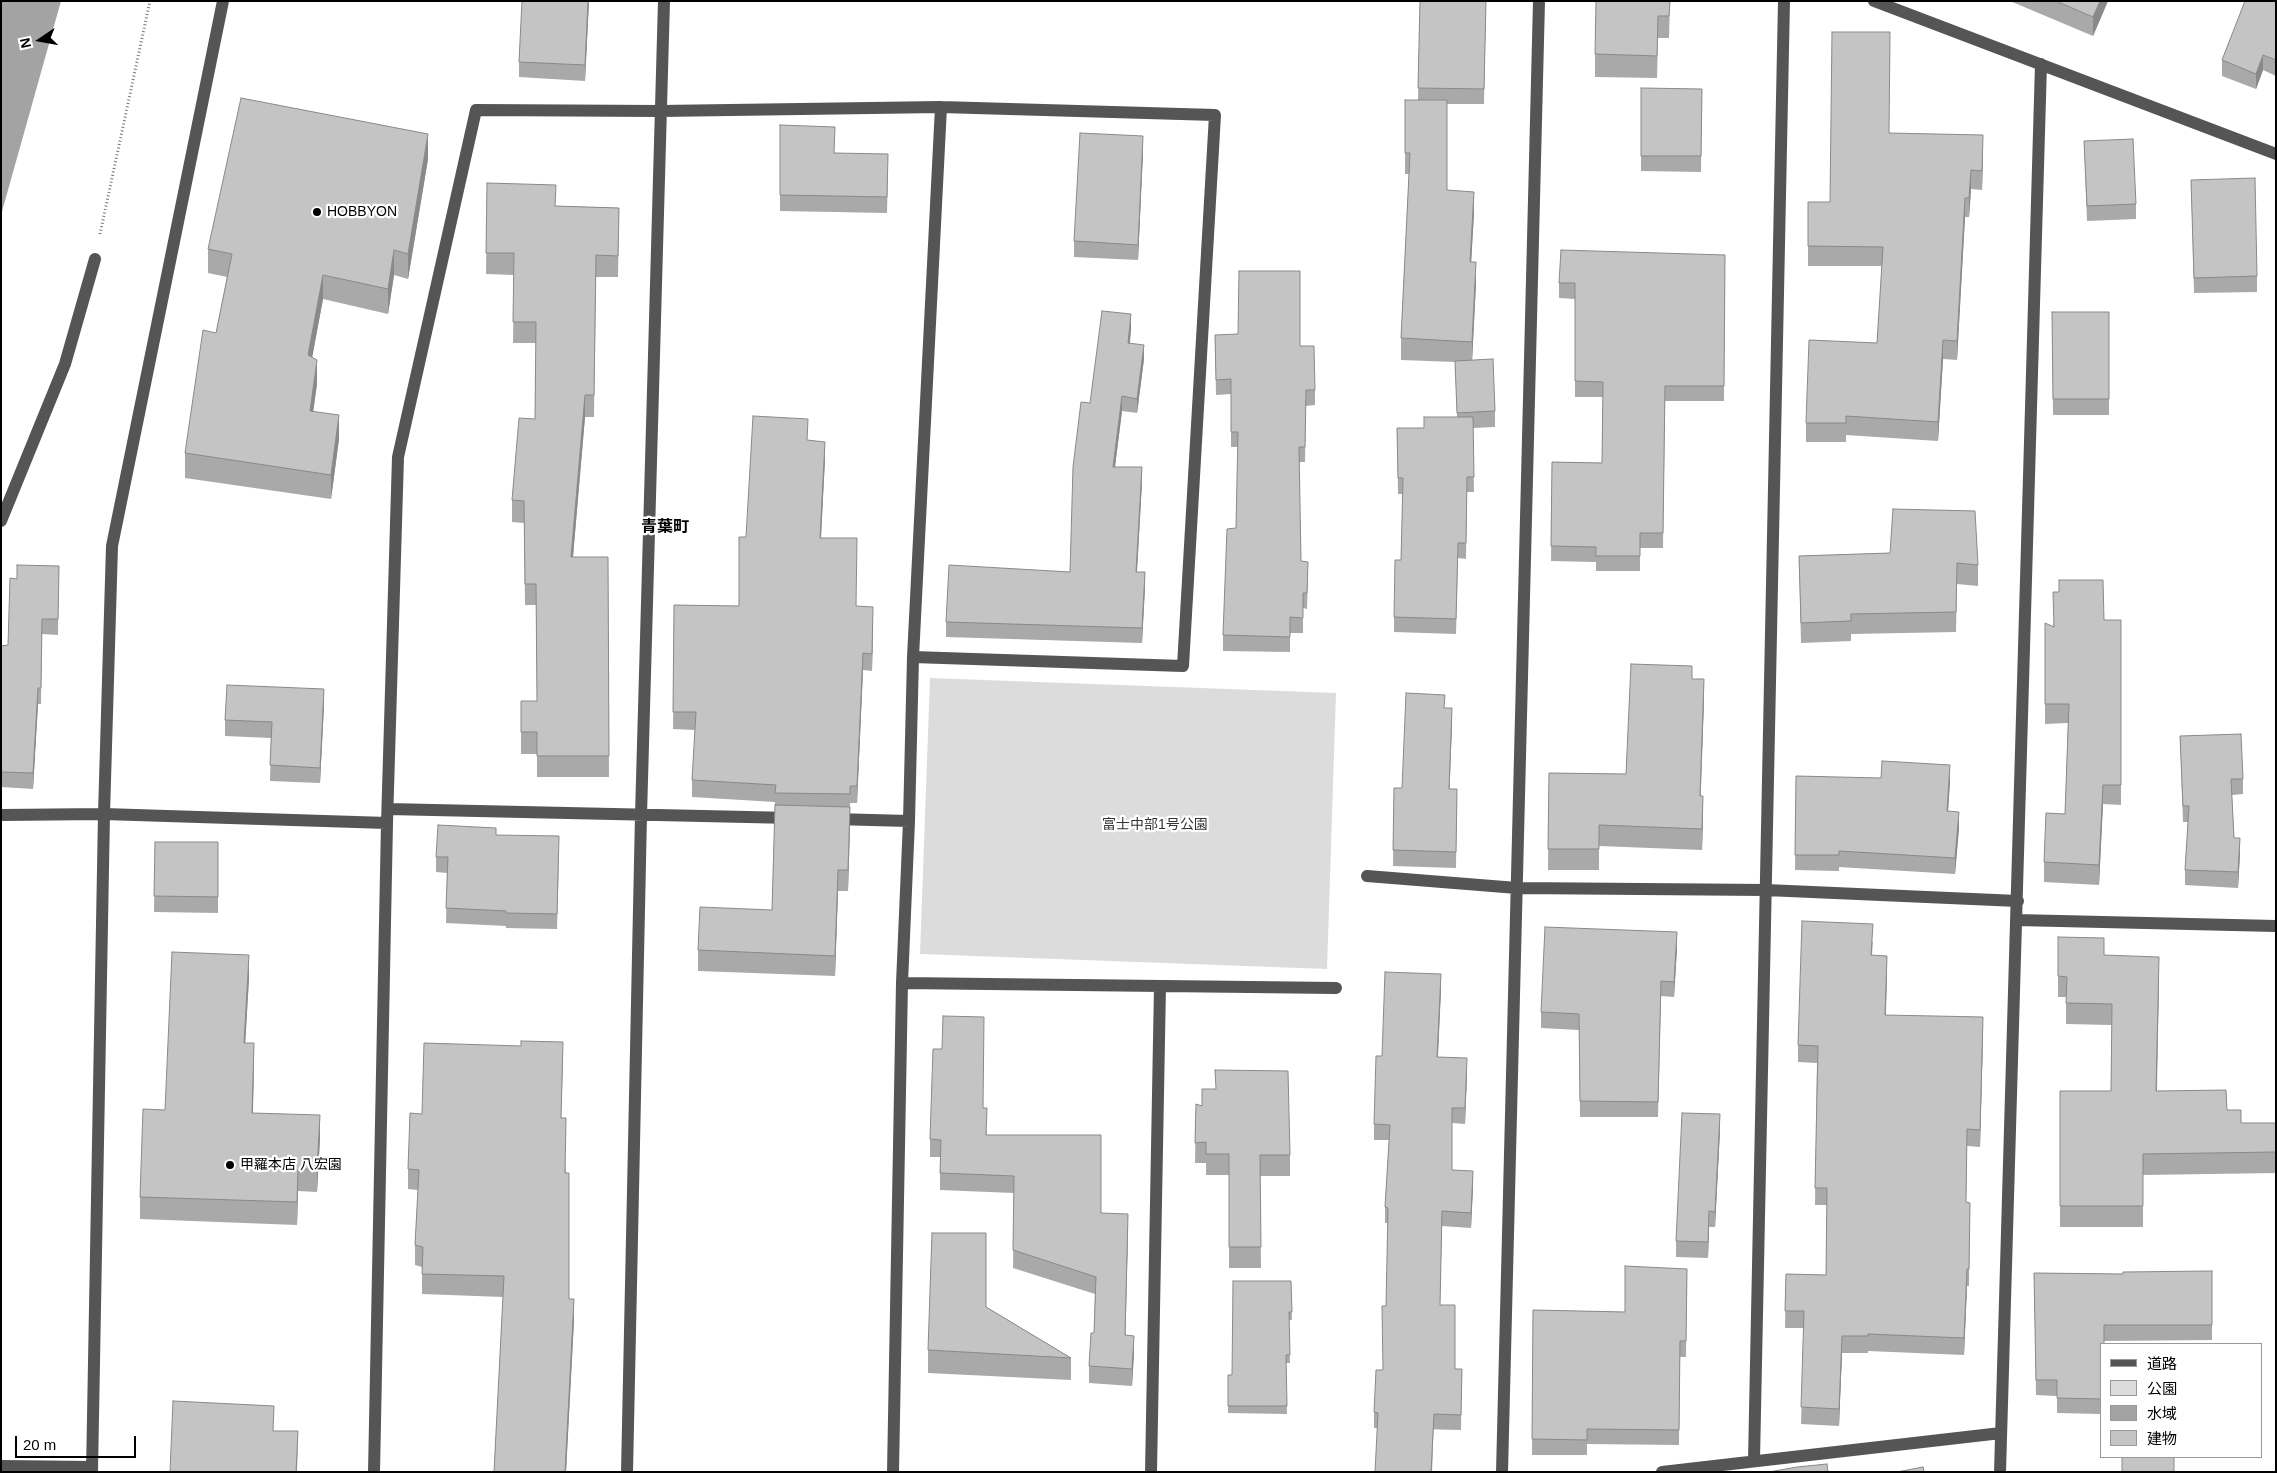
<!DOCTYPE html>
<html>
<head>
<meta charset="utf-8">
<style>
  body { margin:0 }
  #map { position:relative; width:2277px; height:1473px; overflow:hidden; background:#fff; font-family:Arial,"Noto Sans JP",sans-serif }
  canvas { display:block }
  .frame { position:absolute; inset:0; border:2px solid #000; pointer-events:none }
  .legend { position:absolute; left:2100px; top:1343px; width:162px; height:115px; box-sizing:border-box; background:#fff; border:1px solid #999; margin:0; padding:6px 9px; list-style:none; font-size:15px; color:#000 }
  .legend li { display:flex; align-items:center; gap:10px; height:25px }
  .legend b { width:25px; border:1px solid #999 }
  .north { position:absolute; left:15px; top:15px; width:50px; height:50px; -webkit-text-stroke:4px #fff; paint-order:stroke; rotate:258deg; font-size:14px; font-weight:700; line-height:20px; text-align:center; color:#000 }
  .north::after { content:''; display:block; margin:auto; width:18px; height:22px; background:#000; clip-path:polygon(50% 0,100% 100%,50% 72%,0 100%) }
  .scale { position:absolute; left:15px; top:1436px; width:121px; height:22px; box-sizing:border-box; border:2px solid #000; border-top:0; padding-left:6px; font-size:15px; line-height:18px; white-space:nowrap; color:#000; -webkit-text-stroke:4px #fff; paint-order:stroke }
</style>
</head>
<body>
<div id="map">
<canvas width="2277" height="1473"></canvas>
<div class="frame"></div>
<ul class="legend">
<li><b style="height:6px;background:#555"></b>道路</li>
<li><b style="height:14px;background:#dcdcdc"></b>公園</li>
<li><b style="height:14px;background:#a3a3a3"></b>水域</li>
<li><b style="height:14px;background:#c4c4c4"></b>建物</li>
</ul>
<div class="north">N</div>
<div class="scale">20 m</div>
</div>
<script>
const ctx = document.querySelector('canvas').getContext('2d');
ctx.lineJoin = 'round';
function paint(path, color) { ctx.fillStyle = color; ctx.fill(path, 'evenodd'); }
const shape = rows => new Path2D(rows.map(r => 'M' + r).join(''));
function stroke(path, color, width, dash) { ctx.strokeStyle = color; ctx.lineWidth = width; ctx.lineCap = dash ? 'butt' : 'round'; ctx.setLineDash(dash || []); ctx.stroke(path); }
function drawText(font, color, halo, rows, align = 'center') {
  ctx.font = font + ' Arial,"Noto Sans JP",sans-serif'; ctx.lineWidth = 4.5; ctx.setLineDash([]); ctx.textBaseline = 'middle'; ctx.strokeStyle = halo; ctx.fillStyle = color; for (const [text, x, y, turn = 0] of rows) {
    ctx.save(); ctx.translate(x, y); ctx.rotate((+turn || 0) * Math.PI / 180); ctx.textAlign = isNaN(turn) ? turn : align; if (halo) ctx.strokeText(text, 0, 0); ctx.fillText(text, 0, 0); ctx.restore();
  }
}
paint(shape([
  [930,678,1336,693,1327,969,920,954]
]), '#dcdcdc');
paint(shape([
  [1,1,61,1,1,215]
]), '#a3a3a3');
stroke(shape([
  [100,234,150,1]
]), '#777', 3, [1, 2.5]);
stroke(shape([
  [1874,1,2276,154],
  [1,521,65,364,95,259],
  [388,809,792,818],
  [1,815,104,814,387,823],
  [834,819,909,821],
  [1367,876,1517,888,1766,890,2018,901],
  [2016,920,2276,926],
  [902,983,1336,988],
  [1754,1460,1784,1],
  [1,1466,92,1467],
  [92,1472,104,814,112,546,223,1],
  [374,1472,387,823,398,457,476,110,660,111,941,107,1215,115,1183,666,913,657],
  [627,1472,641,815,664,1],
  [893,1472,902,983,909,821,913,657,941,107],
  [1151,1472,1160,986],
  [1502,1472,1539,1],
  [1662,1472,2001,1433],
  [2000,1472,2041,64]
]), '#555', 12);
paint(shape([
  [589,1,585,81,519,77,519,62],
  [1420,1,1486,1,1484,104,1447,104,1447,190,1474,213,1471,262,1476,283,1472,360,1495,411,1495,427,1473,428,1474,492,1467,492,1466,559,1458,558,1456,634,1394,632,1394,617,1401,560,1403,494,1398,494,1397,428,1424,428,1457,417,1455,362,1401,360,1401,338,1409,174,1405,174,1405,100,1418,100],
  [1670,1,1669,38,1658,38,1657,78,1595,77,1595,54],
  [2010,1,2108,1,2093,36],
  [2276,1,2276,76,2263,70,2256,89,2222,76,2222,60],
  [1702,89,1701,172,1641,171,1641,156],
  [780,125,835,153,888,170,887,213,780,211],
  [1890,133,1983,155,1982,190,1971,189,1969,217,1965,217,1957,360,1943,359,1938,441,1846,435,1846,442,1806,442,1806,423,1877,343,1882,266,1808,266,1808,202,1830,202],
  [2084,141,2136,204,2136,219,2087,221],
  [1143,152,1138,260,1074,257,1074,241],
  [428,159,408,279,394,275,388,314,323,299,312,357,317,384,313,411,339,439,331,499,185,478,185,453,216,333,227,277,208,273,208,249],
  [2191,180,2257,276,2257,292,2194,293],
  [487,183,556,206,619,208,618,277,596,277,594,417,585,417,573,557,608,557,609,777,537,777,537,754,521,754,521,701,537,701,536,605,525,605,524,523,512,522,512,500,535,419,536,343,513,343,514,275,486,274],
  [1725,255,1724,401,1665,401,1663,548,1640,548,1640,571,1596,571,1596,562,1551,561,1552,462,1602,463,1603,397,1575,397,1575,299,1559,298,1559,283],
  [2052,312,2109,312,2109,415,2053,415],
  [1131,329,1130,343,1144,359,1137,413,1122,411,1115,467,1142,482,1137,572,1145,587,1142,643,946,637,946,622,1070,572,1090,403],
  [1215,335,1300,346,1315,390,1315,405,1306,406,1305,462,1299,462,1301,561,1308,577,1307,609,1303,608,1303,633,1290,633,1290,652,1223,651,1223,635,1236,528,1238,447,1231,447,1231,394,1216,395],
  [808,440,825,459,821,538,856,606,873,624,872,671,863,670,857,803,850,803,848,891,838,891,835,976,698,971,698,950,772,910,775,802,692,797,692,780,695,730,673,729,674,605,739,606],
  [1890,553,1978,565,1978,586,1957,584,1956,632,1851,634,1851,641,1801,643,1799,556],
  [59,566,58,635,42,634,41,704,38,704,33,789,1,787,1,646,8,645],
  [2059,580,2104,620,2121,620,2121,805,2103,804,2099,885,2044,882,2044,862,2065,814,2068,723,2045,724,2045,623,2053,627,2059,592],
  [1692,679,1704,700,1700,796,1703,817,1702,850,1599,846,1599,870,1548,870,1549,773,1626,774],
  [324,705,320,783,270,781,271,738,225,736,225,720],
  [1445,708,1452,723,1449,789,1457,789,1456,868,1393,866,1394,788,1402,788],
  [2180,736,2243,779,2243,794,2232,795,2234,838,2240,853,2238,888,2185,885,2185,870,2188,822,2183,822],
  [1796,776,1950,781,1948,811,1959,828,1955,874,1839,867,1839,871,1795,870],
  [496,835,559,852,557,929,506,928,506,926,446,923,447,873,436,872,436,857],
  [155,842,218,842,218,913,154,912],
  [2058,937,2159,977,2157,1091,2227,1110,2241,1123,2276,1123,2276,1173,2143,1175,2143,1227,2060,1227,2060,1091,2111,1091,2112,1025,2066,1024,2066,997,2058,997],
  [1873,941,1872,955,1887,973,1886,1015,1983,1034,1980,1147,1967,1146,1966,1202,1970,1203,1969,1286,1967,1286,1964,1355,1868,1351,1868,1353,1842,1353,1839,1426,1801,1424,1804,1328,1785,1328,1786,1274,1826,1275,1827,1205,1815,1205,1817,1063,1798,1062,1798,1045],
  [1677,948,1674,997,1661,996,1658,1117,1580,1117,1579,1030,1541,1028,1541,1012],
  [249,978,245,1043,254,1066,253,1113,320,1138,317,1192,298,1191,297,1225,140,1219,140,1197,165,1110],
  [1441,989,1438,1057,1467,1073,1465,1124,1452,1123,1452,1170,1473,1187,1471,1228,1442,1226,1440,1305,1455,1369,1462,1369,1461,1430,1374,1428,1374,1412,1383,1370,1386,1306,1388,1223,1385,1223,1385,1207,1389,1140,1374,1140,1374,1124,1382,1056],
  [942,1049,983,1108,987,1135,1128,1231,1125,1335,1134,1353,1132,1386,1089,1383,1089,1366,1094,1333,1095,1294,1013,1268,1014,1193,940,1190,940,1157,930,1157,930,1139],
  [563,1062,561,1118,566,1173,569,1299,574,1320,566,1472,494,1472,503,1297,422,1294,422,1267,415,1265,415,1245,418,1190,408,1189,408,1169,422,1114],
  [1196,1104,1290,1155,1290,1176,1260,1176,1261,1268,1229,1268,1229,1175,1206,1175,1206,1163,1195,1163],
  [1720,1130,1715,1227,1709,1227,1708,1258,1676,1257,1676,1241],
  [1687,1269,1686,1357,1680,1357,1679,1445,1587,1444,1587,1455,1532,1455,1533,1310,1625,1312],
  [2212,1271,2212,1340,2104,1341,2101,1344,2101,1414,2057,1413,2057,1396,2036,1395,2034,1273,2123,1274],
  [1291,1281,1292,1320,1289,1320,1290,1363,1286,1363,1287,1414,1228,1413,1228,1375,1232,1375],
  [986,1307,1071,1358,1071,1380,928,1373,928,1350]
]), '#a9a9a9');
paint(shape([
  [588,1,589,1,585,81,585,65],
  [2100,1,2108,1,2093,36,2093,17],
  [2263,55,2263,70,2256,89,2256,74],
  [428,134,428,159,408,279,408,254],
  [1983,135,1983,155,1982,190,1982,171],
  [1143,136,1143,152,1138,260,1138,245],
  [1971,170,1971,189,1969,217,1969,198],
  [1474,192,1474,213,1470,283,1470,262],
  [1965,198,1965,217,1957,360,1957,341],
  [394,250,394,275,388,314,388,289],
  [1476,262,1476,283,1472,363,1472,342],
  [323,275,323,299,308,380,308,355],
  [1131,314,1131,329,1128,357,1128,343],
  [1943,340,1943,359,1938,441,1938,422],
  [1144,345,1144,359,1137,413,1137,399],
  [317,360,317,384,310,435,310,411],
  [585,395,585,417,571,579,571,557],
  [1122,396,1122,411,1113,482,1113,467],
  [339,415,339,439,331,499,331,475],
  [825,442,825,459,820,555,820,538],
  [1142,467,1142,482,1136,587,1136,572],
  [1145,572,1145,587,1142,643,1142,628],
  [873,607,873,624,872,671,872,654],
  [863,653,863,670,857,803,857,786],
  [1704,679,1704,700,1700,817,1700,796],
  [38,688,38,704,33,789,33,773],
  [324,689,324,705,320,783,320,768],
  [1452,708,1452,723,1449,805,1449,789],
  [1950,765,1950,781,1947,827,1947,811],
  [2103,785,2103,804,2099,885,2099,865],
  [1703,796,1703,817,1702,850,1702,829],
  [850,807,850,828,848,891,848,870],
  [1959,812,1959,828,1955,874,1955,858],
  [2240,838,2240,853,2238,888,2238,872],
  [838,870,838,891,835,976,835,956],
  [1677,932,1677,948,1674,997,1674,982],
  [249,955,249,978,244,1065,244,1043],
  [1887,956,1887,973,1885,1032,1885,1015],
  [2159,957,2159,977,2156,1112,2156,1091],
  [1441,974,1441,989,1437,1072,1437,1057],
  [1983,1017,1983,1034,1980,1147,1980,1130],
  [254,1043,254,1066,252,1135,252,1113],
  [1467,1058,1467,1073,1465,1124,1465,1108],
  [1720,1114,1720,1130,1715,1227,1715,1212],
  [320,1115,320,1138,317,1192,317,1169],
  [298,1169,298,1191,297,1225,297,1202],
  [1473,1171,1473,1187,1471,1228,1471,1213],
  [1709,1211,1709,1227,1708,1258,1708,1242],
  [1128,1214,1128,1231,1125,1353,1125,1335],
  [1967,1269,1967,1286,1964,1355,1964,1338],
  [574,1299,574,1320,566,1472,565,1472],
  [1134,1336,1134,1353,1132,1386,1132,1369],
  [1842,1336,1842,1353,1839,1426,1839,1409],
  [1434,1414,1432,1472,1431,1472],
  [298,1431,297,1472,296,1472]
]), '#898989');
const building = shape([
  [522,1,588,1,585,65,519,62,522,1],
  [1420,1,1486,1,1484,89,1418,88,1420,1],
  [1596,1,1670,1,1669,16,1658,16,1657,56,1595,54,1596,1],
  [2056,1,2100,1,2093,17,2056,1],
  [2245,1,2276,1,2276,60,2263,55,2256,74,2222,60,2245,1],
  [1832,32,1890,32,1889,133,1983,135,1982,171,1971,170,1969,198,1965,198,1957,341,1943,340,1938,422,1846,416,1846,423,1806,423,1809,340,1877,343,1883,247,1808,246,1808,202,1830,202,1832,32],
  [1641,88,1702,89,1701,156,1641,156,1641,88],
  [241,98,428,134,408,254,394,250,388,289,323,275,308,355,317,360,310,411,339,415,331,475,185,453,203,330,216,333,232,254,208,249,241,98],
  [1405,100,1447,100,1447,190,1474,192,1470,262,1476,262,1472,342,1401,338,1410,153,1405,153,1405,100],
  [780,125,835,127,834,153,888,154,887,197,780,195,780,125],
  [1080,133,1143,136,1138,245,1074,241,1080,133],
  [2133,139,2136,204,2087,206,2084,141,2133,139],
  [2255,178,2257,276,2194,278,2191,180,2255,178],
  [487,183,556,185,555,206,619,208,618,256,596,255,594,395,585,395,571,557,608,557,609,756,537,756,537,732,521,732,521,701,537,701,536,584,525,584,524,501,512,500,519,418,535,419,536,322,513,322,514,253,486,253,487,183],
  [1561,250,1725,255,1724,386,1665,386,1663,533,1640,533,1640,556,1596,556,1596,547,1551,546,1552,462,1602,463,1603,382,1575,381,1575,283,1559,283,1561,250],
  [1239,271,1300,271,1300,346,1314,346,1315,390,1306,390,1305,447,1299,447,1301,561,1308,562,1307,593,1303,593,1303,618,1290,617,1290,637,1223,635,1227,529,1236,528,1238,432,1231,432,1231,379,1216,380,1215,335,1238,334,1239,271],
  [1102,311,1131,314,1128,343,1144,345,1137,399,1122,396,1113,467,1142,467,1136,572,1145,572,1142,628,946,622,949,565,1070,572,1073,467,1081,402,1090,403,1102,311],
  [2052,312,2109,312,2109,399,2053,399,2052,312],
  [1493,359,1495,411,1457,413,1455,361,1493,359],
  [753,416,808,419,807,440,825,442,820,538,857,538,856,606,873,607,872,654,863,653,857,786,850,786,850,794,775,793,776,785,692,780,696,712,673,712,674,605,739,606,739,537,746,537,753,416],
  [1424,417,1473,417,1474,477,1467,477,1466,543,1458,543,1456,619,1394,617,1395,560,1401,560,1403,478,1398,478,1397,428,1424,428,1424,417],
  [1893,509,1975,511,1978,565,1957,563,1956,612,1851,614,1851,621,1801,623,1799,556,1890,553,1893,509],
  [17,565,59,566,58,619,42,619,41,688,38,688,33,773,1,772,1,646,8,645,10,578,17,579,17,565],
  [2059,580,2103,580,2104,620,2121,620,2121,785,2103,785,2099,865,2044,862,2046,813,2065,814,2069,704,2045,704,2045,623,2054,627,2053,592,2059,592,2059,580],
  [1631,664,1692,666,1692,679,1704,679,1700,796,1703,796,1702,829,1599,825,1599,849,1548,849,1549,773,1626,774,1631,664],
  [227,685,324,689,320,768,270,765,272,722,225,720,227,685],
  [1406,693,1445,695,1444,708,1452,708,1449,789,1457,789,1456,852,1393,850,1394,788,1402,788,1406,693],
  [2241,734,2243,779,2231,779,2234,838,2240,838,2238,872,2185,870,2189,806,2183,806,2180,736,2241,734],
  [1882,761,1950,765,1947,811,1959,812,1955,858,1839,851,1839,855,1795,855,1796,776,1881,778,1882,761],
  [775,805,850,807,848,870,838,870,835,956,698,950,700,907,772,910,775,805],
  [438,825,496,828,496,835,559,836,557,914,506,913,506,911,446,908,448,857,436,857,438,825],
  [155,842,218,842,218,897,154,896,155,842],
  [1802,921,1873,924,1871,955,1887,956,1885,1015,1983,1017,1980,1130,1967,1129,1966,1202,1970,1203,1969,1269,1967,1269,1964,1338,1868,1334,1868,1336,1842,1336,1839,1409,1801,1407,1804,1311,1785,1311,1786,1274,1826,1275,1827,1188,1815,1188,1818,1046,1798,1045,1802,921],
  [1545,927,1677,932,1674,982,1661,981,1658,1102,1580,1101,1579,1014,1541,1012,1545,927],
  [2058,937,2104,938,2104,955,2159,957,2156,1091,2226,1090,2227,1110,2241,1110,2241,1123,2276,1123,2276,1152,2143,1154,2143,1206,2060,1206,2060,1091,2111,1091,2112,1004,2066,1003,2067,977,2058,976,2058,937],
  [172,952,249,955,244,1043,254,1043,252,1113,320,1115,317,1169,298,1169,297,1202,140,1197,143,1109,165,1110,172,952],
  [1385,972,1441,974,1437,1057,1467,1058,1465,1108,1452,1108,1452,1170,1473,1171,1471,1213,1442,1211,1440,1305,1455,1305,1455,1369,1462,1369,1461,1415,1434,1414,1431,1472,1375,1472,1378,1413,1374,1412,1376,1370,1383,1370,1382,1306,1386,1306,1388,1208,1385,1207,1390,1125,1374,1124,1376,1056,1382,1056,1385,972],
  [943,1016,984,1017,983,1108,987,1108,986,1135,1101,1135,1101,1213,1128,1214,1125,1335,1134,1336,1132,1369,1089,1366,1091,1333,1094,1333,1096,1277,1013,1250,1014,1176,940,1173,941,1140,930,1139,933,1049,942,1049,943,1016],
  [521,1041,563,1042,561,1118,566,1118,565,1173,569,1173,569,1299,574,1299,565,1472,494,1472,504,1276,422,1274,423,1247,415,1245,419,1170,408,1169,410,1113,422,1114,424,1043,521,1046,521,1041],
  [1215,1070,1288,1071,1290,1155,1260,1155,1261,1247,1229,1247,1229,1154,1206,1154,1206,1142,1195,1143,1196,1104,1202,1106,1202,1089,1216,1089,1215,1070],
  [1682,1113,1720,1114,1715,1212,1709,1211,1708,1242,1676,1241,1682,1113],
  [932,1233,986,1233,986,1307,1071,1358,928,1350,932,1233],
  [1625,1266,1687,1269,1686,1341,1680,1341,1679,1430,1587,1429,1587,1440,1532,1439,1533,1310,1625,1312,1625,1266],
  [2212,1271,2212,1325,2104,1325,2104,1344,2101,1344,2101,1399,2057,1398,2057,1380,2036,1380,2034,1273,2123,1274,2123,1272,2212,1271],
  [1233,1281,1291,1281,1292,1312,1289,1312,1290,1355,1286,1355,1287,1406,1228,1406,1228,1375,1232,1375,1233,1281],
  [173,1401,274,1406,273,1431,298,1431,296,1472,170,1472,173,1401],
  [2122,1457,2174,1457,2174,1472,2122,1472,2122,1457],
  [1827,1464,1828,1472,1769,1472,1797,1467,1827,1464],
  [1923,1467,1924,1472,1897,1472,1923,1467]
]);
paint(building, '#c4c4c4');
stroke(building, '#898989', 1);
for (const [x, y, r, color] of [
  [317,212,5,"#000"],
  [230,1165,5,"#000"]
]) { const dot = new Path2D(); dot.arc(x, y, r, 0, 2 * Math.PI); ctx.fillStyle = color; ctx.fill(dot); stroke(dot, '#fff', 2); }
drawText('14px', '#000', '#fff', [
  ["HOBBYON",327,212],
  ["甲羅本店 八宏園",240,1165]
], 'left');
drawText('14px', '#333', '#fff', [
  ["富士中部1号公園",1155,825]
]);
drawText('bold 16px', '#000', '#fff', [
  ["青葉町",665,528]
]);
</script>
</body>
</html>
